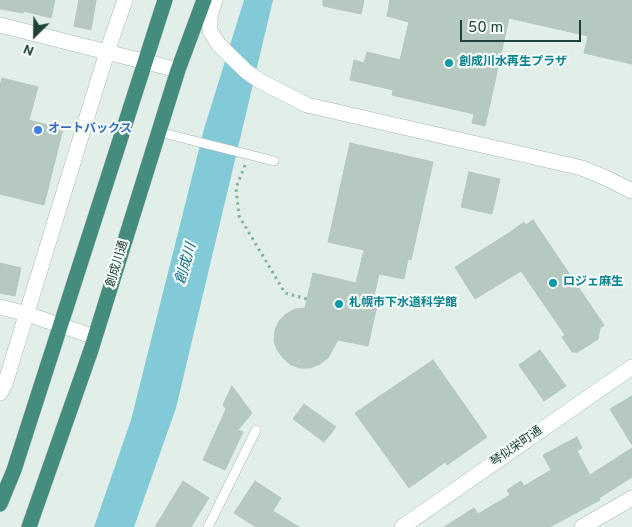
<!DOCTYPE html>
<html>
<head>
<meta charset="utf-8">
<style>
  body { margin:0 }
  #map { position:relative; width:632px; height:527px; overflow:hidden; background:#e2eee8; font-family:Overpass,sans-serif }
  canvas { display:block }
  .north { position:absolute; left:10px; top:10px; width:50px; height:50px; -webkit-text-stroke:4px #f3faf6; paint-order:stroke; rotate:203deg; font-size:14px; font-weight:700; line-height:20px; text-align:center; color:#1f4138 }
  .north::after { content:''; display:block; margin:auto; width:18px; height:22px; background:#1f4138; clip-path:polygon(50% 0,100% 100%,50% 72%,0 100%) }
  .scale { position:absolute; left:460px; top:20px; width:121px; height:22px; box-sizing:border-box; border:2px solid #1f4138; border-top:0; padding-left:6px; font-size:15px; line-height:18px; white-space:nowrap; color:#1f4138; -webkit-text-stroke:4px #f3faf6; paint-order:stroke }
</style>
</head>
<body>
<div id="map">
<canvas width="632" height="527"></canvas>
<div class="north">N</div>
<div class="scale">50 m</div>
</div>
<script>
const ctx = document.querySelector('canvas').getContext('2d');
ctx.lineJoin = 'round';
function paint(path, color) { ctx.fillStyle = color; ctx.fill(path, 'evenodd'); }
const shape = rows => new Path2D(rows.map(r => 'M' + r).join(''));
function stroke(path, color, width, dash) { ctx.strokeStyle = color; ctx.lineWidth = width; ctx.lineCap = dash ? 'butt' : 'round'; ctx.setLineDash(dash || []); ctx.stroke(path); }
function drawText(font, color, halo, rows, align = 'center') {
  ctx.font = font + ' Overpass,"Noto Sans JP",sans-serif'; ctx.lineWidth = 4.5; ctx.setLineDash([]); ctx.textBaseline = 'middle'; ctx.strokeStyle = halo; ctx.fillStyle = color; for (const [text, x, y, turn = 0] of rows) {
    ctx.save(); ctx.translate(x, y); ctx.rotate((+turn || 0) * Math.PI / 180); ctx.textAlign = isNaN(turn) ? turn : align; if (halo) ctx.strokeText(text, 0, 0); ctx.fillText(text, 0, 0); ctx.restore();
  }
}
paint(shape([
  [244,0,273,0,176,408,134,527,94,527,131,420,204,129]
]), '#83cad9');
const building = shape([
  [0,0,55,0,51,18,23,11,23,13,0,9,0,0],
  [79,0,96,0,91,30,74,26,79,0],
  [323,0,364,0,361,14,323,6,323,0],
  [390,0,632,0,632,64,584,53,588,36,509,18,485,126,472,123,474,114,392,95,393,90,350,80,354,60,364,63,367,52,400,60,409,22,387,16,390,0],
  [2,78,38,87,29,120,63,129,44,205,0,194,0,86,2,78],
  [350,143,433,162,411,260,408,259,404,279,379,274,373,300,378,301,368,346,338,340,328,358,320,364,310,368,300,368,291,365,283,358,277,350,274,341,275,330,279,321,286,314,295,309,305,308,313,273,356,283,364,250,328,242,350,143],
  [469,172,500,179,492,214,461,207,469,172],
  [533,220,604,325,600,328,598,339,578,352,572,352,562,337,565,335,521,271,475,299,455,267,512,231,524,222,526,225,533,220],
  [0,263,21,268,15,296,0,293,0,263],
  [540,350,566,386,544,401,519,365,540,350],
  [433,360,487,437,447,465,445,462,409,488,355,413,433,360],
  [232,386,252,413,238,430,243,432,225,470,203,460,226,409,223,405,232,386],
  [632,396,632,445,610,409,632,396],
  [304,404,336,427,324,442,293,419,304,404],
  [577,437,582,448,577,451,590,475,632,448,632,477,599,498,600,500,550,527,444,527,474,508,478,514,510,495,507,490,521,481,524,486,551,470,543,455,577,437],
  [183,481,209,498,191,527,155,527,183,481],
  [255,481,281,498,273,511,299,527,256,527,234,513,255,481]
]);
paint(building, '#b6c9c1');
stroke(building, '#b3c8c0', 1);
const service = shape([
  [159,132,274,161],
  [208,527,256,430]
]);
const minor = shape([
  [215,0,210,17,210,31,219,45,247,72,260,81,307,105,582,168,606,178,632,191],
  [0,25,178,70],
  [0,307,27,314,95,337],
  [0,393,5,384,107,52,125,0],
  [582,527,632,498]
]);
const secondary = shape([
  [402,527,632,367]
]);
const trunk = shape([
  [0,504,14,470,165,0],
  [29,527,91,350,178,70,204,0]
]);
stroke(service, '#a4b7b0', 10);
stroke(minor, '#a4b7b0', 16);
stroke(secondary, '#9fbbb1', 16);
stroke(trunk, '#c0cac7', 16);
stroke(shape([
  [245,165,236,188,239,216,285,293,307,299]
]), '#7eb5a5', 3, [2.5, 4]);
stroke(service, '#fff', 9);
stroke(minor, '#fff', 15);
stroke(secondary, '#fff', 15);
stroke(trunk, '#448c7d', 15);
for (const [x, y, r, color] of [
  [449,63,5,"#0f9aa8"],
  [38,130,5,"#3f7fe0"],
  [553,283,5,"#0f9aa8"],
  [339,304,5,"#0f9aa8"]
]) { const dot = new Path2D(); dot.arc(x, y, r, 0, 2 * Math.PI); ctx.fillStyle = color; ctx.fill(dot); stroke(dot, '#f3faf6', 2); }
drawText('bold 12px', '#0d838f', '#f3faf6', [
  ["創成川水再生プラザ",459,63],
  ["ロジェ麻生",563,283],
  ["札幌市下水道科学館",349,304]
], 'left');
drawText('bold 12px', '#366cbe', '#f3faf6', [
  ["オートバックス",48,130]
], 'left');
drawText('12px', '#1f4138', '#f3faf6', [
  ["創成川通",118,264,-73],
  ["琴似栄町通",517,447,-35]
]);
drawText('italic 14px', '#136e83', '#f3faf6', [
  ["創成川",187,264,-74]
]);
</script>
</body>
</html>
